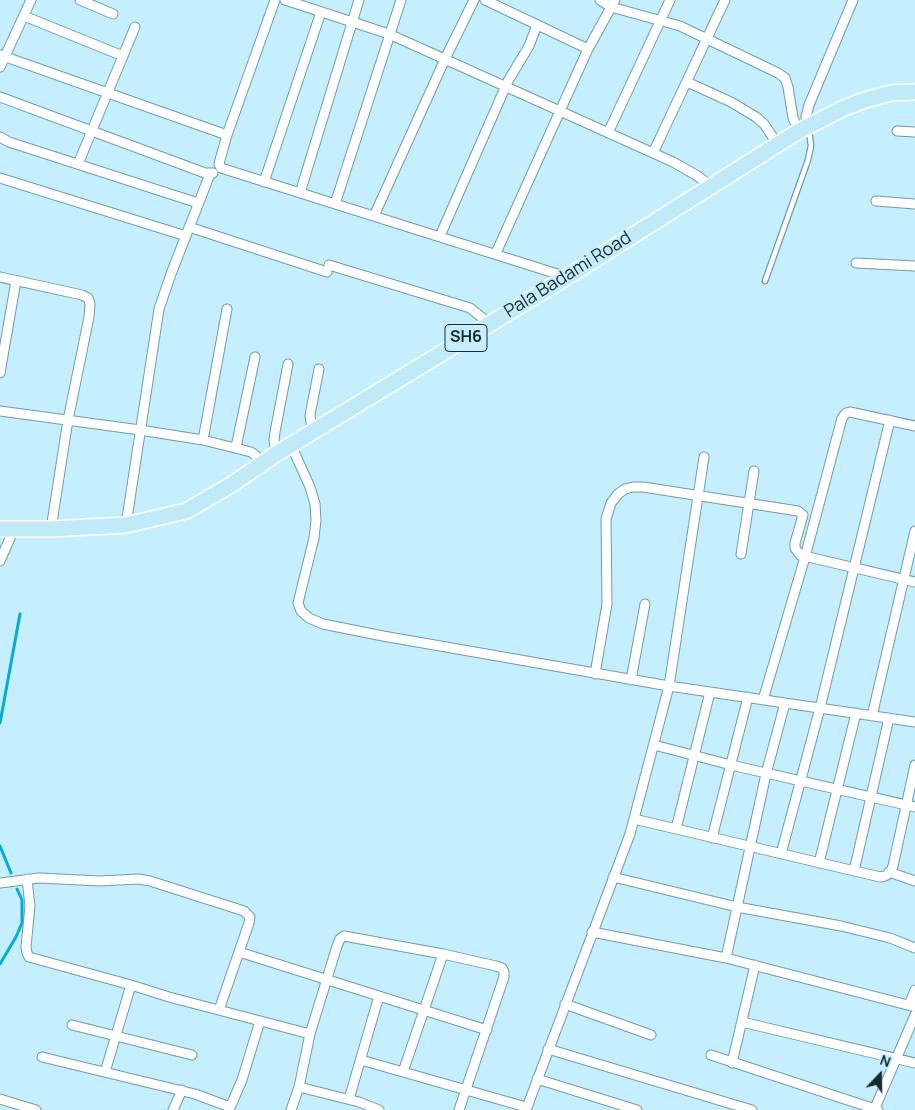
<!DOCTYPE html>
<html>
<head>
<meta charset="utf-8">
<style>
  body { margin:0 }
  #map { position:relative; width:915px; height:1110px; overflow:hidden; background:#c5efff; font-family:Manrope,sans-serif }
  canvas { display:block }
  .north { position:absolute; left:855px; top:1050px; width:50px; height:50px; -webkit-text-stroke:4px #c5efff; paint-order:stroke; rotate:21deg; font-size:14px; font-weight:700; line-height:20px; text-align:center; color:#19292f }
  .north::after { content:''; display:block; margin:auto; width:18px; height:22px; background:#19292f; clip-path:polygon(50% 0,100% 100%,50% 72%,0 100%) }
</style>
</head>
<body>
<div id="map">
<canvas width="915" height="1110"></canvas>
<div class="north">N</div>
</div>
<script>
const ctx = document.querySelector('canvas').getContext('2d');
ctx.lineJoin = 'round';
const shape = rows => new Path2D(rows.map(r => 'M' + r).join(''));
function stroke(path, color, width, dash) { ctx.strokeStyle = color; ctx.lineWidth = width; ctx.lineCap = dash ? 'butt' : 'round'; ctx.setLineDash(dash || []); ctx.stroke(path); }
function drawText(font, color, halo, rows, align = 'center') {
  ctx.font = font + ' Manrope,sans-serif'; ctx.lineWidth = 4; ctx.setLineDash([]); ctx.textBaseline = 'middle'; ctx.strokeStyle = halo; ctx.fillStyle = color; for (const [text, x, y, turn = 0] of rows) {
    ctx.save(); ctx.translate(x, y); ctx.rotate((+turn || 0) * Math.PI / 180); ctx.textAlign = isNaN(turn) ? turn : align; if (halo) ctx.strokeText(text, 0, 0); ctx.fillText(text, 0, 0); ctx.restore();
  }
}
stroke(shape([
  [0,723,20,614],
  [0,846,11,873],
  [0,964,16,937,22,923,22,900,17,889]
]), '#03acd5', 3);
const lane = shape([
  [765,281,808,160,811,146,809,130]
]);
const street = shape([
  [80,0,113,14],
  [275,0,227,135,220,160,219,164,221,168,567,277],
  [285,0,389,34,673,162,696,175,711,186],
  [485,0,588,49],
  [600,0,611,7,680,26,778,73,785,78,788,87,793,118,799,131],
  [24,16,123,56],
  [0,55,227,135],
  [0,67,31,0],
  [687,82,731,102,756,117,764,124,778,145],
  [0,97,205,173,213,173],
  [808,126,806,117,809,105,853,0],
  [897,131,915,132],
  [608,133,670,0],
  [0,137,9,142,198,203],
  [653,153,725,0],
  [78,164,135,27],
  [0,178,186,236],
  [264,182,321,12],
  [300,193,359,0],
  [876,201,915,204],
  [335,204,401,0],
  [374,216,445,59,474,0],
  [189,227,327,272],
  [440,236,508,81,529,46,537,25],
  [496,253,588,49,615,0],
  [856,263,915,266],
  [329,265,470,308,490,324],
  [0,277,82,295,88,298,90,304,89,317,68,420,51,529],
  [0,373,16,281],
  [0,411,140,430,203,440,251,452,264,462],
  [312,432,310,415,319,369],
  [203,440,227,309],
  [291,445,310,487,315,504,316,520,314,538,298,603,301,611,309,618,323,624,383,636,669,686,630,834,526,1110],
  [236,447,255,357],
  [276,454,274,440,275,432,288,364],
  [704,457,669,686,915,722],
  [126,525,159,309,171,274,210,174],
  [741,554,754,471],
  [0,561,14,529],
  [595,674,607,604,606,519,611,503,618,494,625,489,633,487,643,487,798,511,803,515,795,543,795,548,800,555,915,582],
  [631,680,645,604],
  [763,700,805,557,842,418,846,413,850,412,915,426],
  [872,716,915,531],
  [654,745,731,765,915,807],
  [634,819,880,877,885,876,890,873,893,866,915,765],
  [676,829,710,692],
  [712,838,748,697],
  [781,854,820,708,890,420],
  [819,863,856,713],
  [854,871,889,718],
  [889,872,915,881],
  [613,877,737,907,841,926,890,938,915,948],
  [27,879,30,906,26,947,27,953,29,957,131,985,169,997,310,1034],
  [0,883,39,878,100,881,139,879,150,881,244,911,250,917,249,923,219,1010],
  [592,932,726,958,915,1007],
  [239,952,487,1030],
  [726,958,766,774,785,703],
  [565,1004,651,1035],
  [909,1005,915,990],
  [742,1022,915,1063],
  [72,1025,192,1055],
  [548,1049,752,1110],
  [711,1055,878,1110],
  [42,1057,195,1094,230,1107],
  [361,1060,526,1107],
  [732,1063,755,965],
  [105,1072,131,985],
  [403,1072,443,954],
  [537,1079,637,1110],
  [299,1087,359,1102,379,1110],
  [0,1099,36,1110],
  [349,1099,379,996],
  [875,1108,915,1015],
  [173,1110,182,1090],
  [229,1110,242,1080,260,1021],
  [291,1110,299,1087,310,1034,337,946,340,939,344,936,443,954,496,966,502,968,504,972,504,977,459,1110]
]);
const primary = shape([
  [0,529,51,529,126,525,186,511,231,485,276,454,567,277,799,131,844,108,865,100,891,93,915,92]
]);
stroke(lane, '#729aa9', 7);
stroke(street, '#729aa9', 11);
stroke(primary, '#fff', 18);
stroke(lane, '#fff', 4.5);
stroke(street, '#fff', 9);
stroke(primary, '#c1eaf9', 15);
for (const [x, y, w] of [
  [466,338,42]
]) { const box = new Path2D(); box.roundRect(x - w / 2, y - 13.5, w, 27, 4); ctx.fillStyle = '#c5efff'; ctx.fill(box); stroke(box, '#19292f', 1); }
drawText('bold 16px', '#19292f', null, [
  ["SH6",466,338]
]);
drawText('18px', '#19292f', '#c5efff', [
  ["Pala Badami Road",568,275,-32]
]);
</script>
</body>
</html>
